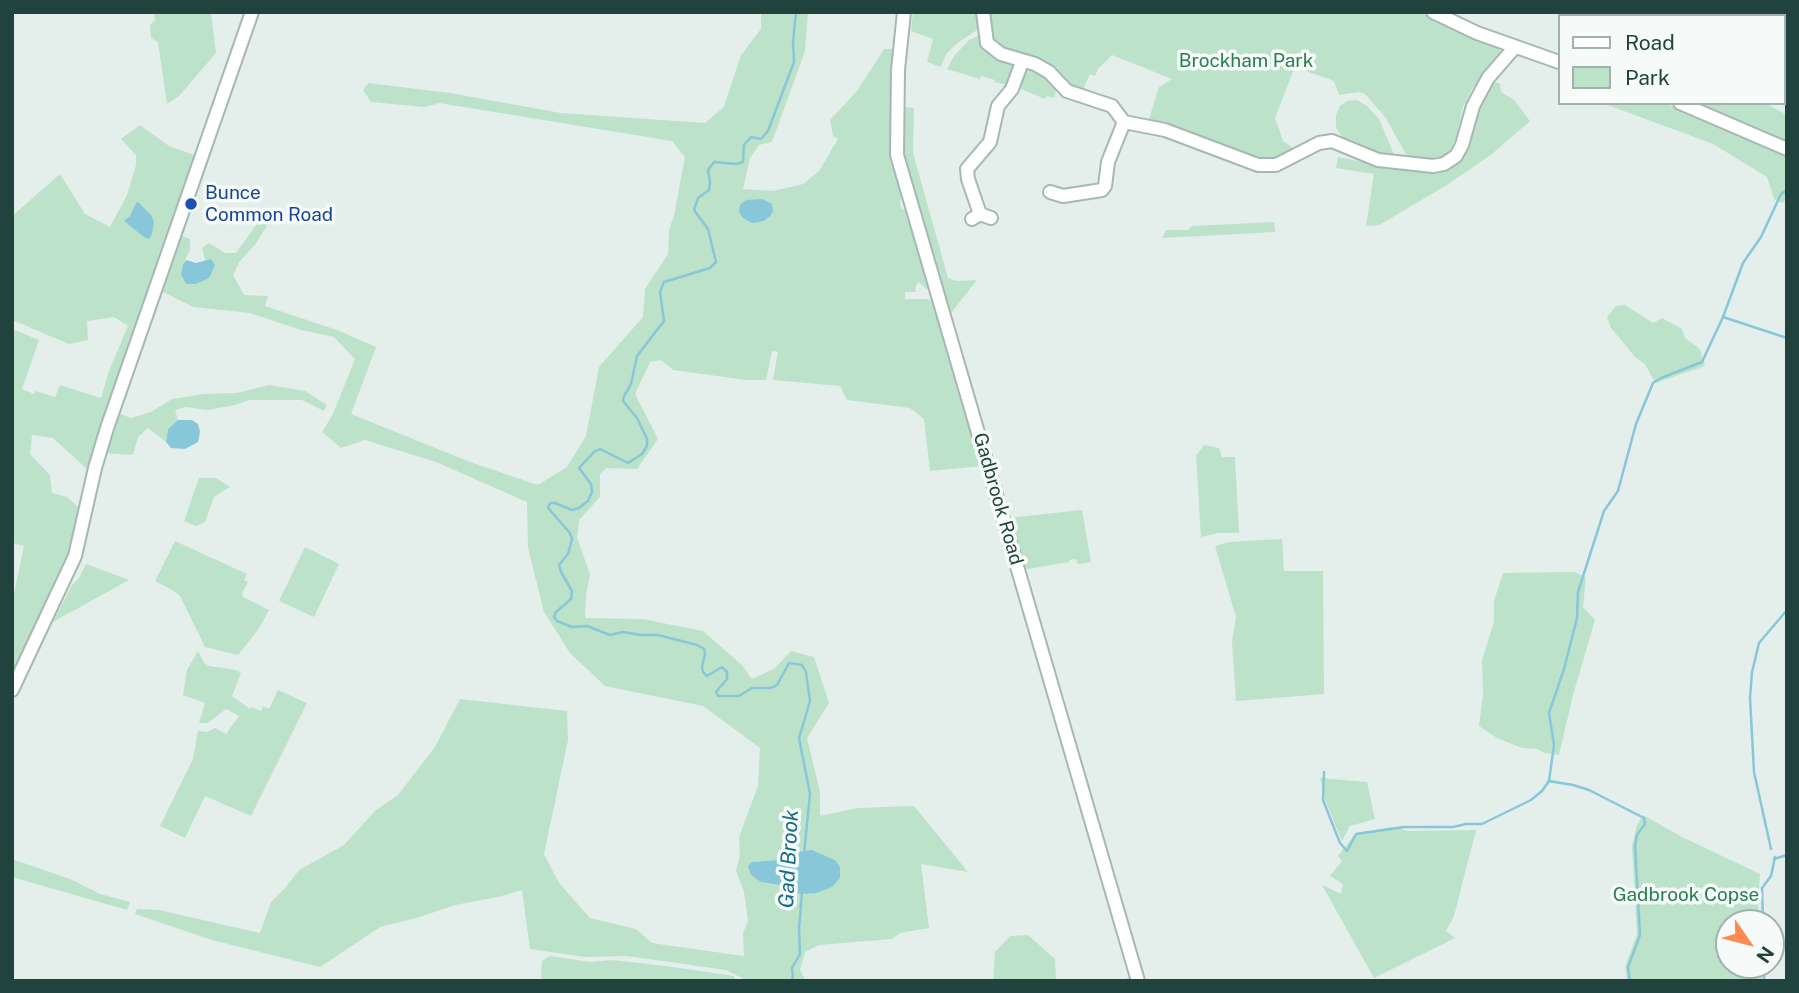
<!DOCTYPE html>
<html>
<head>
<meta charset="utf-8">
<style>
  body { margin:0 }
  #map { position:relative; width:1799px; height:993px; overflow:hidden; background:#e4efeb; font-family:"Public Sans",sans-serif }
  canvas { display:block }
  .frame { position:absolute; inset:0; border:14px solid #21433d; pointer-events:none }
  .legend { position:absolute; left:1558px; top:14px; width:228px; height:91px; box-sizing:border-box; background:#f6fbf9; border:2px solid #a1b1ae; margin:0; padding:9px 12px; list-style:none; font-size:21px; color:#21433d }
  .legend li { display:flex; align-items:center; gap:14px; height:35px }
  .legend b { width:35px; border:2px solid #a1b1ae }
  .north { position:absolute; left:1715px; top:909px; width:70px; height:70px; box-sizing:border-box; background:#f6fbf9; border:2px solid #a1b1ae; border-radius:50%; rotate:125deg; font-size:19px; font-weight:700; line-height:28px; text-align:center; color:#21433d }
  .north::after { content:''; display:block; margin:auto; width:24px; height:32px; background:#ff8953; clip-path:polygon(50% 0,100% 100%,50% 72%,0 100%) }
</style>
</head>
<body>
<div id="map">
<canvas width="1799" height="993"></canvas>
<div class="frame"></div>
<ul class="legend">
<li><b style="height:9px;background:#fff"></b>Road</li>
<li><b style="height:19px;background:#bce2c9"></b>Park</li>
</ul>
<div class="north">N</div>
</div>
<script>
const ctx = document.querySelector('canvas').getContext('2d');
ctx.lineJoin = 'round';
function paint(path, color) { ctx.fillStyle = color; ctx.fill(path, 'evenodd'); }
const shape = rows => new Path2D(rows.map(r => 'M' + r).join(''));
function stroke(path, color, width, dash) { ctx.strokeStyle = color; ctx.lineWidth = width; ctx.lineCap = dash ? 'butt' : 'round'; ctx.setLineDash(dash || []); ctx.stroke(path); }
function drawText(font, color, halo, rows, align = 'center') {
  ctx.font = font + ' "Public Sans",sans-serif'; ctx.lineWidth = 7; ctx.setLineDash([]); ctx.textBaseline = 'middle'; ctx.strokeStyle = halo; ctx.fillStyle = color; for (const [text, x, y, turn = 0] of rows) {
    ctx.save(); ctx.translate(x, y); ctx.rotate((+turn || 0) * Math.PI / 180); ctx.textAlign = isNaN(turn) ? turn : align; if (halo) ctx.strokeText(text, 0, 0); ctx.fillText(text, 0, 0); ctx.restore();
  }
}
paint(shape([
  [154,12,211,12,216,53,179,96,167,104,158,42,151,38,150,25,155,20],
  [761,12,808,12,805,51,772,142,759,145,750,158,743,189,774,191,803,184,819,171,838,139,833,136,830,120,857,91,884,49,895,49,890,126,891,155,904,198,900,200,901,208,906,210,930,287,927,289,918,282,915,288,916,292,905,292,905,299,928,299,934,303,982,466,930,471,924,419,910,408,847,400,840,386,773,380,778,352,772,351,766,380,746,380,673,370,661,360,650,362,635,394,658,439,637,469,606,468,600,474,600,497,579,520,577,538,590,574,586,595,585,618,642,619,703,631,742,665,752,679,774,669,791,651,814,657,829,703,807,738,820,792,820,816,857,808,914,806,968,872,921,864,929,928,900,933,892,939,819,945,805,952,800,970,806,981,743,981,742,978,726,970,627,956,585,957,530,949,522,890,498,897,455,905,420,917,380,927,320,967,212,940,135,914,137,909,159,910,260,933,271,902,286,887,299,870,344,845,376,810,398,795,435,747,460,699,567,711,568,740,544,854,559,883,590,918,636,929,652,943,744,956,743,933,748,921,744,892,736,871,740,854,739,837,758,786,760,748,703,706,605,686,570,653,544,612,528,548,527,502,436,462,365,440,341,448,322,432,333,414,355,359,334,337,301,330,250,313,193,307,163,292,180,235,190,239,190,250,183,264,181,274,211,259,205,260,202,248,209,243,225,253,236,253,267,210,274,215,254,246,240,261,233,275,244,295,268,296,265,306,337,330,376,347,351,414,470,462,538,485,567,467,586,436,599,367,643,317,645,289,668,254,669,230,674,215,685,157,672,141,439,103,425,107,371,102,363,90,368,83,450,93,561,113,705,123,724,107,741,55,761,29],
  [824,856,835,860,800,894,785,886,761,882,752,862],
  [913,12,979,12,980,28,955,45,946,54,941,67,927,62,933,39,911,31],
  [988,12,1419,12,1496,45,1501,52,1499,61,1486,71,1472,89,1463,107,1456,138,1450,150,1440,159,1429,162,1414,160,1405,153,1386,118,1365,94,1359,92,1339,95,1334,81,1295,67,1275,118,1283,141,1292,147,1291,154,1274,162,1253,163,1148,122,1159,87,1172,79,1112,55,1098,69,1095,76,1090,74,1082,92,999,49,991,41],
  [1591,12,1760,12,1765,16,1590,16],
  [978,36,989,53,1014,64,1015,70,1011,73,1007,85,995,82,995,80,981,76,980,79,947,69,954,56,969,40],
  [1027,67,1043,72,1057,87,1054,98,1047,96,1045,99,1021,89,1024,77,1021,76],
  [1496,82,1500,84,1501,92,1514,100,1530,121,1492,154,1447,185,1379,225,1366,226,1374,174,1336,168,1338,157,1384,166,1444,168,1477,112,1488,87],
  [1357,100,1367,106,1379,119,1395,157,1366,153,1344,139,1336,128,1336,115,1340,106,1347,101],
  [1589,103,1664,103,1787,152,1787,199,1782,203,1774,199,1767,177,1713,144,1605,104],
  [1692,103,1765,103,1787,115,1787,141],
  [902,107,914,108,913,153,948,278,957,281,977,280,948,317,902,156],
  [140,125,169,146,197,156,104,419,88,470,53,438,32,435,30,454,50,475,52,493,67,497,81,510,76,539,12,677,12,593,14,593,24,546,12,543,12,337,15,330,39,340,22,389,34,394,36,391,55,397,60,385,101,398,109,371,128,326,114,317,87,321,88,340,69,344,12,320,12,216,60,174,85,214,110,227,127,195,136,165,136,155,121,139],
  [1274,222,1275,232,1162,238,1166,230,1188,230,1192,226],
  [1625,305,1653,323,1662,318,1682,329,1685,338,1700,349,1705,366,1655,383,1645,364,1636,358,1611,328,1607,317,1616,306],
  [269,385,305,391,327,405,324,411,302,400,249,400,235,405,208,410,186,407,175,410,178,420,168,429,166,442,148,428,138,437,133,455,106,453,120,414,131,418,151,412,172,399,204,394,237,393],
  [1204,445,1219,448,1222,457,1235,457,1239,533,1218,533,1201,537,1196,456],
  [199,478,216,478,230,487,214,497,205,522,196,526,184,521],
  [1082,510,1091,562,1078,564,1076,559,1069,560,1069,562,1028,569,1021,567,1008,518],
  [1282,539,1284,571,1323,571,1324,694,1236,701,1232,642,1236,617,1215,546,1229,542],
  [175,541,247,574,244,580,248,582,242,593,243,597,269,610,258,630,238,655,205,647,180,596,174,591,155,581],
  [305,547,339,564,314,617,279,601],
  [86,564,129,580,53,622,72,585,79,578],
  [1574,572,1586,577,1583,607,1595,620,1573,695,1559,755,1545,753,1537,749,1522,748,1497,738,1479,726,1483,695,1482,660,1494,622,1494,601,1503,573],
  [198,651,204,663,209,666,235,670,241,673,232,696,250,709,252,707,261,711,263,706,269,709,278,690,307,703,251,816,205,796,185,838,160,826,193,759,198,731,207,732,215,728,226,734,239,716,226,709,208,723,199,723,205,703,183,695,187,670],
  [1320,778,1367,782,1375,819,1350,826,1342,841,1325,800],
  [1643,815,1682,837,1760,874,1758,904,1760,923,1729,923,1729,965,1761,965,1762,981,1627,981,1625,967,1637,934,1632,846,1637,825],
  [1393,827,1409,831,1476,830,1454,916,1446,931,1455,938,1374,978,1322,885,1341,894,1343,884,1330,876,1342,861,1338,856,1356,833],
  [12,859,70,879,100,894,130,902,127,910,12,877],
  [1028,935,1055,959,1056,981,993,981,995,952,1010,936],
  [550,956,590,962,612,960,666,966,734,976,735,981,541,981,542,961]
]), '#bce2c9');
paint(shape([
  [762,199,772,204,773,211,770,216,764,221,752,223,743,218,739,212,740,205,746,200],
  [138,202,151,215,154,222,152,234,149,239,144,237,124,221,130,216,136,203],
  [211,259,215,265,209,278,196,284,186,284,181,274,183,264,186,260,196,263],
  [178,420,192,420,198,424,200,432,198,442,185,449,171,448,166,442,168,429],
  [812,850,835,860,840,867,840,878,832,887,816,893,800,894,786,886,761,882,751,875,748,866,752,862,776,860,795,852]
]), '#88c7d9');
stroke(shape([
  [796,12,793,42,794,62,768,131,761,139,751,137,744,145,743,162,736,164,714,162,708,170,710,182,709,190,698,198,694,210,708,229,716,262,710,268,664,282,660,292,664,321,637,356,631,384,624,396,623,401,637,418,647,439,647,446,642,454,628,463,600,449,594,452,579,468,591,484,592,492,588,501,579,508,572,510,555,503,550,503,548,508,570,533,572,539,568,554,559,565,561,572,572,591,571,599,556,612,554,617,557,621,572,627,587,626,610,635,623,632,641,635,658,635,697,645,704,649,705,654,702,667,703,672,707,676,722,667,727,672,727,679,716,692,718,696,739,696,752,688,771,688,777,685,789,663,802,665,806,672,810,701,799,738,810,794,804,854],
  [1723,317,1787,338],
  [1324,772,1323,800,1340,843,1347,851,1356,834,1404,827,1453,827,1466,824,1482,824,1531,800,1542,791,1549,781,1554,745,1549,713,1564,669,1577,618,1578,592,1604,511,1618,491,1636,424,1653,383,1661,378,1702,362,1723,317,1743,263,1761,237,1781,194,1787,190],
  [1549,781,1573,785,1589,790,1644,818,1645,824,1637,835,1635,846,1640,935,1628,967,1630,981],
  [1771,849,1754,772,1750,698,1752,672,1759,643,1787,610],
  [1774,859,1787,855],
  [1763,923,1762,888,1771,876,1775,857],
  [1764,965,1764,981],
  [793,981,792,968,800,954,799,929,802,892],
  [1122,981,1132,979]
]), '#88c7d9', 2.5);
const minor = shape([
  [904,12,898,70,897,155,1138,981],
  [983,12,987,43,1001,54,1035,64,1049,72,1067,91,1112,106,1124,122,1165,130,1258,165,1276,165,1319,143,1332,141,1378,160,1433,166,1444,164,1456,156,1462,145,1473,106,1488,78,1515,47],
  [1433,12,1477,33,1559,62],
  [1680,103,1787,149],
  [1050,192,1063,196,1102,190,1105,186,1108,162,1124,122],
  [980,214,968,179,967,169,990,142,998,106,1012,89,1022,62],
  [972,219,980,214,991,218],
  [12,690,75,556,95,468,107,428,252,12]
]);
stroke(minor, '#a6b8b3', 16);
stroke(minor, '#fff', 12);
for (const [x, y, r, color] of [
  [191,204,7,"#1a4fb4"]
]) { const dot = new Path2D(); dot.arc(x, y, r, 0, 2 * Math.PI); ctx.fillStyle = color; ctx.fill(dot); stroke(dot, '#f6fbf9', 2.5); }
drawText('19px', '#277f4f', '#f6fbf9', [
  ["Brockham Park",1246,61],
  ["Gadbrook Copse",1686,895]
]);
drawText('19px', '#164399', '#f6fbf9', [
  ["Bunce",205,193],
  ["Common Road",205,215]
], 'left');
drawText('19px', '#21433d', '#f6fbf9', [
  ["Gadbrook Road",998,499,74]
]);
drawText('italic 21px', '#146c86', '#f6fbf9', [
  ["Gad Brook",789,859,-87]
]);
</script>
</body>
</html>
